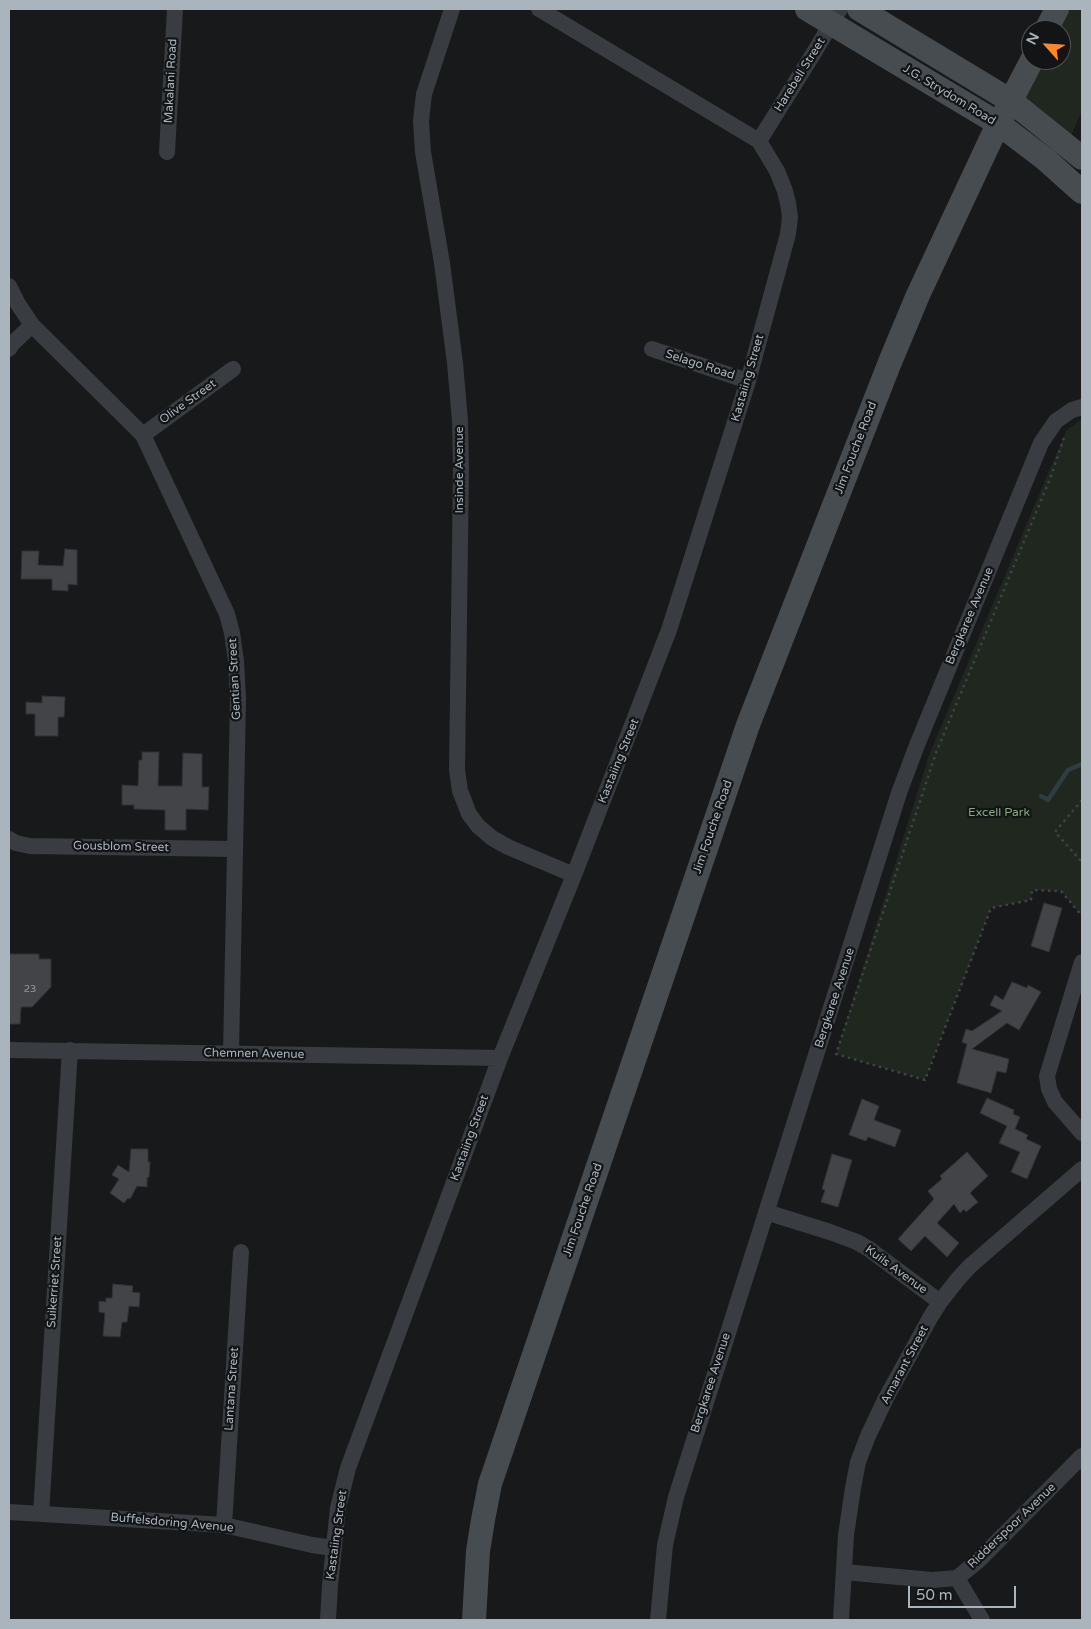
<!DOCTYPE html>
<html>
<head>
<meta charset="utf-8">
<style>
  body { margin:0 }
  #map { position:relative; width:1091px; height:1629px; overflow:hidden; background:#18191b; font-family:"Varela Round",sans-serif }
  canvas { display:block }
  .frame { position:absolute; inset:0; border:10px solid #aab4bc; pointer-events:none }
  .north { position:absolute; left:1021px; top:20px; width:50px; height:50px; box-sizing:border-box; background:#131416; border:1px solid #4f5458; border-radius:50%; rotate:296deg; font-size:14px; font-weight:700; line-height:20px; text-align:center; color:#aab4bc }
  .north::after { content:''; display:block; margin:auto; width:18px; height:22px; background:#ff882d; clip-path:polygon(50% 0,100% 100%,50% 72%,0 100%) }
  .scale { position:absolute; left:908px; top:1586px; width:108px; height:22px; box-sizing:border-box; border:2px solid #aab4bc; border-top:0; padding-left:6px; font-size:15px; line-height:18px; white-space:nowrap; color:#aab4bc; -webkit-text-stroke:4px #131416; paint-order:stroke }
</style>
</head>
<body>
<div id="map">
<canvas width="1091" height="1629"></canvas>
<div class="frame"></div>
<div class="north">N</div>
<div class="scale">50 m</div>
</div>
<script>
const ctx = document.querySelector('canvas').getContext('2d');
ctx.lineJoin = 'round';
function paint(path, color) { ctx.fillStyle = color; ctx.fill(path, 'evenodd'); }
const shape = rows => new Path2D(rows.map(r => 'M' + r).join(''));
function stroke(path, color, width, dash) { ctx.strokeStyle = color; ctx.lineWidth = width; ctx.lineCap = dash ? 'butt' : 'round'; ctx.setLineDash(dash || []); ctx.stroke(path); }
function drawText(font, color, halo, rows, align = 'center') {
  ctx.font = font + ' "Varela Round",sans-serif'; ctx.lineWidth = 4.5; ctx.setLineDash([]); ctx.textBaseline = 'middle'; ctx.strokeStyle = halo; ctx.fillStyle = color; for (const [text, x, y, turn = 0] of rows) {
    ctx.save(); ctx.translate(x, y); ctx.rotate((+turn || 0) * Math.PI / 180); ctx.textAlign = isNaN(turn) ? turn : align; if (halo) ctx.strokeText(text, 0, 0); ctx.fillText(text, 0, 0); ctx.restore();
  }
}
paint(shape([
  [1056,9,1082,9,1082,111,1067,145,1012,102,1032,60,1061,60,1061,30,1046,30],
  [1082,419,1082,916,1061,891,1032,890,1031,900,991,908,925,1080,836,1054,929,755,1066,431]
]), '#1f271e');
stroke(shape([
  [1041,796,1048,800,1068,770,1082,764]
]), '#2d3d41', 4.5);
const building = shape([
  [65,549,77,550,77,585,68,584,68,591,52,590,52,579,21,579,22,551,39,551,38,565,63,566,65,549],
  [42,696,65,697,64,717,58,717,58,736,35,736,35,714,26,714,26,702,42,703,42,696],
  [142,752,159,752,158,786,182,786,183,753,202,754,202,787,209,787,208,810,186,809,186,830,165,830,165,810,134,809,134,805,122,805,122,785,138,786,139,760,142,760,142,752],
  [1044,903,1062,908,1049,952,1031,946,1044,903],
  [9,954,39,954,39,959,51,959,51,987,32,1007,21,1007,20,1024,9,1024,9,954],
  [1012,982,1027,988,1028,985,1041,992,1019,1030,1007,1023,972,1049,1009,1059,1006,1073,997,1071,991,1093,957,1083,967,1044,962,1042,966,1029,972,1031,1002,1011,990,1005,995,995,1003,1000,1012,982],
  [987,1098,1014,1110,1013,1114,1020,1117,1015,1129,1028,1135,1026,1139,1041,1146,1027,1179,1011,1172,1020,1152,999,1143,1007,1126,980,1113,987,1098],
  [862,1099,879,1106,874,1120,901,1130,895,1147,868,1137,866,1141,849,1135,862,1099],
  [131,1149,148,1149,148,1162,150,1162,149,1177,147,1178,147,1187,137,1186,130,1199,128,1198,124,1203,110,1193,119,1179,112,1175,118,1165,129,1172,131,1149],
  [967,1152,988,1176,970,1193,978,1202,966,1212,964,1209,960,1213,954,1204,937,1223,959,1243,947,1257,925,1236,911,1251,898,1239,934,1199,928,1191,942,1179,940,1176,967,1152],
  [832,1154,852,1160,838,1207,821,1202,825,1190,822,1189,832,1154],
  [113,1284,133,1286,132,1292,140,1293,139,1307,129,1306,127,1322,122,1322,120,1337,103,1336,105,1313,99,1312,99,1301,106,1302,106,1298,112,1298,113,1284]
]);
paint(building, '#424448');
stroke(building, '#323337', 1);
stroke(shape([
  [1064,438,1050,479,936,753,836,1054,925,1080,991,908,1031,900,1032,890,1061,891,1082,916],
  [1082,800,1055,832,1082,862]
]), '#3f4348', 2.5, [2.5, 4]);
stroke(shape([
  [452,9,424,94,421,121,423,152,442,263,455,363,460,421,461,468,457,770,460,791,464,801,469,814,478,826,492,838,508,847,574,875],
  [759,141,815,51,840,9],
  [167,152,175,9],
  [9,286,18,304,32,325,143,435,227,614,232,633,236,661,238,699,231,1054],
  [9,349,12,344,32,325],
  [652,349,748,381],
  [143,435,233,369],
  [9,839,16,843,30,846,234,849],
  [1082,962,1047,1076,1049,1089,1055,1102,1082,1133],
  [9,1050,500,1058],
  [766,1212,830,1232,857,1242,869,1249,940,1302],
  [9,1512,224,1525,312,1545,333,1548],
  [41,1514,70,1050],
  [224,1525,241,1252],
  [844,1572,932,1580,957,1578,978,1561,1082,1456],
  [957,1578,982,1620],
  [328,1620,330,1585,338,1508,348,1468,500,1058,574,875,669,630,748,381,788,234,790,217,788,203,785,191,777,171,759,141,539,9],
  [658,1620,665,1545,676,1497,899,793,917,745,1041,443,1056,421,1072,410,1082,407],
  [841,1620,846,1535,853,1488,858,1462,868,1436,886,1398,930,1318,940,1302,958,1279,970,1266,1082,1169]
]), '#393c41', 16);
stroke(shape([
  [807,9,999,124,1045,159,1082,192],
  [859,9,1011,101,1082,158],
  [1046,30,1057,9],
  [474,1620,478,1551,483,1520,490,1484,748,725,890,362,918,295,991,139,1032,60]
]), '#474c51', 24);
drawText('10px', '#90989f', null, [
  ["23",30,989]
]);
drawText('12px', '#aab4bc', '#131416', [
  ["Harebell Street",800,75,-58],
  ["Makalani Road",171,81,-87],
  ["J.G. Strydom Road",949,95,31],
  ["Selago Road",700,365,18],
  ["Kastaiing Street",748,378,-74],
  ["Olive Street",188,402,-36],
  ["Jim Fouche Road",856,448,-69],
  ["Insinde Avenue",460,470,-90],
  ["Bergkaree Avenue",970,616,-67],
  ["Gentian Street",235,679,-93],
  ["Kastaiing Street",619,761,-68],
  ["Jim Fouche Road",713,827,-71],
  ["Gousblom Street",121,847,1],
  ["Bergkaree Avenue",835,998,-72],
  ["Chemnen Avenue",254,1054,1],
  ["Kastaiing Street",470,1138,-70],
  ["Jim Fouche Road",583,1210,-71],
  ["Kuils Avenue",896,1270,36],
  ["Suikerriet Street",55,1282,-86],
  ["Amarant Street",905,1365,-62],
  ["Bergkaree Avenue",711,1383,-72],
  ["Lantana Street",232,1389,-86],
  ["Buffelsdoring Avenue",172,1523,5],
  ["Ridderspoor Avenue",1012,1526,-44],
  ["Kastaiing Street",337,1535,-82]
]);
drawText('12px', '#86a97f', '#131416', [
  ["Excell Park",999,813]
]);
</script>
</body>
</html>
